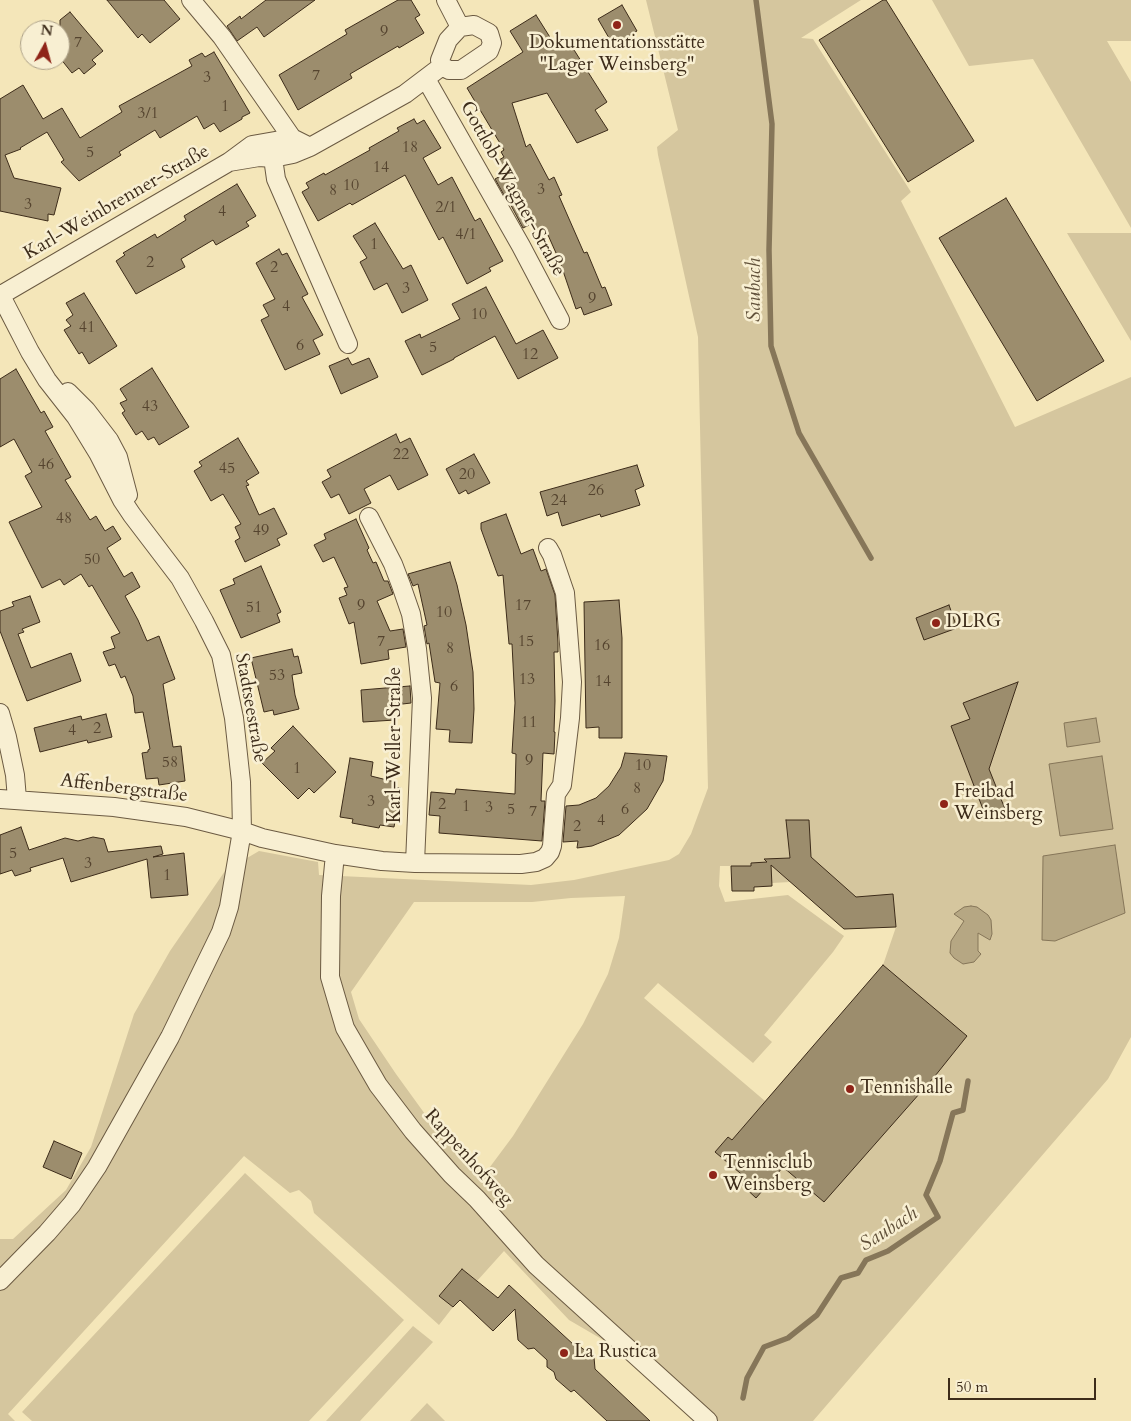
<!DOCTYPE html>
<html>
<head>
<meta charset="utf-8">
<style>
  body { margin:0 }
  #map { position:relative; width:1131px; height:1421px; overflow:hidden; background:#f4e6b9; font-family:Cardo,serif }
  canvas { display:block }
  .north { position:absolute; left:20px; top:20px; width:50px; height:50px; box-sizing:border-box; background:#f8efd2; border:1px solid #ada188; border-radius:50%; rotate:7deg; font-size:14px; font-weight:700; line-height:20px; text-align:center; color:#3d2c1a }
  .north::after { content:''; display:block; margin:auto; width:18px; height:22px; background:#8f2418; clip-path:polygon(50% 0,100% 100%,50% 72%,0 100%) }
  .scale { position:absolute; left:948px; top:1378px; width:148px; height:22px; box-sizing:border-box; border:2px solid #3d2c1a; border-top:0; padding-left:6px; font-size:15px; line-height:18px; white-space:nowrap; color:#3d2c1a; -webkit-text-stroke:4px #f8efd2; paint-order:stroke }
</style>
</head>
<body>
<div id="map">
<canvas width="1131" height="1421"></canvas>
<div class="north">N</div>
<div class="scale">50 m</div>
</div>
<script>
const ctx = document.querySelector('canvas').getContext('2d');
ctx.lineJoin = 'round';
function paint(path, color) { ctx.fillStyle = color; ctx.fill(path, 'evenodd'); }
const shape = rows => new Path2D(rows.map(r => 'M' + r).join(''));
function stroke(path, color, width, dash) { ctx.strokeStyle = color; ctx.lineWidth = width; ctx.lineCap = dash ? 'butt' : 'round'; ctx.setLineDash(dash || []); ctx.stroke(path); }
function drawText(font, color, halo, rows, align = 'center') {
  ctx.font = font + ' Cardo,serif'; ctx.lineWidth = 5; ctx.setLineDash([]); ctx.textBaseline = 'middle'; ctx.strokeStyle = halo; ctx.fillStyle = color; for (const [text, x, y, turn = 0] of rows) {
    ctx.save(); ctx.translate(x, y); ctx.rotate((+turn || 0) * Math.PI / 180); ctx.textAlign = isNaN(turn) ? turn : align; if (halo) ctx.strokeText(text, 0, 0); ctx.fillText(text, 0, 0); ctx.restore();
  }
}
paint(shape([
  [646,0,861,0,801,38,813,39,911,192,901,201,1015,427,1131,377,1131,1037,1108,1079,813,1421,692,1421,694,1419,605,1341,569,1320,504,1251,477,1281,462,1269,440,1295,453,1307,439,1325,314,1213,311,1201,299,1190,290,1193,244,1156,8,1414,15,1421,0,1421,0,1239,13,1239,66,1190,91,1147,134,1014,170,951,225,871,259,851,318,862,319,875,531,885,574,880,669,860,679,854,691,834,708,788,698,337,658,155,657,147,678,130],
  [720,866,731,866,732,891,754,891,754,887,772,886,772,883,790,882,844,929,896,927,883,965,765,1101,644,998,658,983,753,1063,772,1042,764,1035,833,952,844,936,788,895,725,902,719,886],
  [625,896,619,938,608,974,583,1024,513,1136,481,1179,430,1121,396,1074,359,1019,351,992,414,902,532,902,571,898],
  [932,0,1131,0,1131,41,1107,41,1131,82,1131,228,1033,59,969,66],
  [1067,233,1131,233,1131,341],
  [245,1173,404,1320,309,1421,32,1421,22,1412],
  [413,1326,433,1342,360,1421,326,1421],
  [427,1403,445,1421,410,1421]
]), '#d5c69e');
const water = shape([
  [1096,718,1100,742,1067,747,1064,723,1096,718],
  [1102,756,1113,829,1060,836,1049,764,1102,756],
  [1115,845,1125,913,1055,941,1042,940,1043,856,1115,845],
  [971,906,977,907,988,915,991,920,992,934,990,940,978,933,978,951,981,954,974,962,963,964,954,958,950,953,951,941,964,921,954,914,964,907,971,906]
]);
paint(water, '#b6a783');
stroke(water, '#867659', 1);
stroke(shape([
  [756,0,772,124,769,250,771,346,799,433,871,558],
  [743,1398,747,1378,764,1347,788,1338,817,1315,841,1278,858,1273,866,1260,888,1251,938,1217,926,1195,940,1161,953,1113,963,1110,968,1081]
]), '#867659', 5.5);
const building = shape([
  [107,0,164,0,180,19,150,43,142,34,138,38,107,0],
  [266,0,315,0,264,37,257,27,237,41,227,26,240,16,241,19,266,0],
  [398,0,411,0,420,15,415,18,424,33,399,48,398,46,350,74,352,78,298,110,279,75,347,34,345,30,398,0],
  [883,0,886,0,974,141,908,182,819,40,883,0],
  [622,5,637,31,613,45,598,19,622,5],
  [70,12,103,51,92,60,96,64,84,74,79,68,72,73,60,58,60,20,70,12],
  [536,15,558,50,569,42,607,102,595,110,608,130,577,143,547,93,512,103,526,147,530,144,549,180,554,177,562,195,559,196,584,253,587,252,602,288,605,287,612,305,584,315,581,307,576,309,560,262,548,235,540,238,533,223,523,228,505,194,504,195,495,179,506,173,499,160,504,157,501,152,504,150,467,88,523,52,510,31,536,15],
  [214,52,250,113,242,117,242,119,220,132,214,123,204,129,197,116,160,138,155,130,119,152,121,155,79,181,61,162,64,160,47,132,20,148,21,149,5,155,14,178,61,188,54,215,48,214,48,221,0,211,0,99,23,85,43,119,62,108,80,138,122,112,119,106,192,66,189,60,202,53,205,57,214,52],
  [414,119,417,124,424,120,441,148,423,158,438,185,452,177,475,221,480,218,503,261,489,268,491,271,467,284,443,237,439,240,405,175,352,205,350,203,318,221,302,192,309,188,306,183,324,173,325,175,370,150,369,148,399,131,397,128,414,119],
  [237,184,256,216,246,222,249,226,216,245,213,240,181,259,185,267,136,294,116,261,125,255,123,253,155,234,157,238,186,220,184,216,237,184],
  [1006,198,1104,361,1037,401,939,238,1006,198],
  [375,223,403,269,411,265,428,300,402,313,387,283,374,290,360,262,367,258,353,236,375,223],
  [279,249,282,255,287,253,308,294,302,297,323,335,313,340,320,354,285,370,261,320,269,316,263,305,275,299,256,263,279,249],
  [486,287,516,344,543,330,558,358,518,379,495,336,454,358,454,359,422,375,405,341,420,334,421,338,460,319,452,304,486,287],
  [84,293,117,346,89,364,82,352,79,354,64,330,71,326,66,320,73,315,66,303,84,293],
  [348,358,352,365,369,358,378,377,341,394,329,366,348,358],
  [152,368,189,427,159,445,154,437,148,440,142,431,136,435,122,413,125,411,120,403,127,400,120,389,152,368],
  [16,369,41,413,44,411,53,427,45,431,71,477,65,480,90,520,96,516,105,531,113,526,121,539,107,548,124,577,132,572,140,587,125,596,138,620,147,641,159,636,175,679,163,684,173,747,181,746,185,781,159,785,158,778,146,779,142,753,148,752,148,750,150,749,143,712,135,713,133,696,125,676,121,678,115,664,109,666,103,652,115,648,111,637,120,633,92,585,89,587,81,574,64,585,60,579,42,588,9,522,42,507,25,476,32,472,14,439,0,447,0,379,16,369],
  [396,434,400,443,410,438,428,475,398,490,390,475,364,489,371,503,349,514,339,494,331,498,322,482,331,477,327,470,396,434],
  [238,438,259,473,246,481,249,485,246,486,259,515,274,508,287,534,277,539,280,545,245,562,235,541,240,538,235,527,241,524,223,494,211,501,194,471,202,466,199,462,238,438],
  [474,454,490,483,468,494,466,490,459,494,446,469,474,454],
  [637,465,644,486,635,490,640,505,601,517,600,514,562,526,558,512,547,516,540,492,637,465],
  [506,514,521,554,533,549,541,571,546,569,555,595,558,643,558,652,554,652,555,701,554,732,555,732,554,754,543,753,541,801,545,801,542,841,439,833,440,816,429,815,431,792,455,794,456,789,515,794,516,754,512,753,515,703,512,644,509,644,503,575,498,576,481,529,481,523,506,514],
  [356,519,369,548,367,550,373,563,376,562,384,581,388,581,393,594,377,601,390,631,403,629,406,647,388,650,389,659,361,664,354,622,349,624,339,598,347,595,344,588,348,587,334,557,323,562,314,545,326,539,324,534,356,519],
  [450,562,457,585,466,625,473,672,474,709,472,743,449,742,450,730,436,729,440,683,435,682,429,643,427,644,424,626,427,625,418,584,413,586,408,574,450,562],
  [261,566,281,612,277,614,280,622,241,638,220,590,235,584,233,579,261,566],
  [30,596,40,622,22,629,24,632,18,634,31,668,71,653,81,681,27,701,0,631,0,611,14,606,12,602,30,596],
  [619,600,622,638,622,738,599,738,599,727,586,728,584,602,619,600],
  [949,605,957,628,924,640,916,618,949,605],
  [292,649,294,657,298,656,302,673,292,675,295,695,299,709,274,715,273,710,264,712,251,658,292,649],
  [1018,682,989,769,1009,819,986,817,951,726,970,719,963,703,1018,682],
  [410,686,411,703,394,705,395,720,363,722,361,690,410,686],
  [106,714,112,737,88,743,87,740,40,752,34,728,81,716,82,720,106,714],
  [293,726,336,772,314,793,309,788,298,799,262,763,275,751,271,748,293,726],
  [625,753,667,756,663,781,647,809,619,835,592,846,577,848,578,841,563,842,566,806,579,805,596,798,609,786,621,767,625,753],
  [350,758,373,762,371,776,395,782,394,787,401,788,394,827,380,825,379,828,352,823,353,819,340,817,350,758],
  [786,820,809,820,811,857,856,897,893,894,896,927,844,929,771,865,772,886,754,887,754,891,732,891,731,866,751,866,751,863,767,862,764,859,790,858,786,820],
  [21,827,29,850,65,838,78,841,93,837,104,839,108,852,161,846,163,854,153,857,184,853,188,895,151,898,147,859,71,882,63,858,30,868,31,871,15,876,12,870,0,874,0,835,21,827],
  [883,965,967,1036,935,1076,824,1202,783,1167,756,1198,741,1184,746,1178,715,1152,728,1137,732,1140,883,965],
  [54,1141,82,1153,71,1179,43,1167,54,1141],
  [462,1269,498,1298,509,1285,574,1345,575,1343,594,1357,595,1369,650,1421,607,1421,574,1390,571,1392,556,1379,554,1372,547,1367,547,1360,534,1348,528,1349,518,1340,515,1309,493,1331,460,1300,453,1307,439,1296,462,1269]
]);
paint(building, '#9c8d6d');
stroke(building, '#3d2c1a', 1);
const street = shape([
  [191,0,222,37,292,138],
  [446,0,460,27],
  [474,25,489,33,492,43,489,51,461,70,449,70,442,66,440,60,448,40,460,27,474,25],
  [426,79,521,246,560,320],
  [292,138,310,147,293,154,273,158,259,157,229,162,252,145,292,138],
  [310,147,405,94,442,66],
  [273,158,276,179,348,344],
  [0,294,30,352,47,380,76,417,98,453,122,500,132,515,180,578,204,621,221,655,234,718,241,782,242,831,229,907,221,932,170,1037,97,1167,72,1204,47,1233,0,1281],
  [1,295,229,162],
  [68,392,86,410,109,440,118,457,128,495],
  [369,517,393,564,401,585,411,614,417,649,422,698,415,863],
  [0,713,7,737,15,775,17,799],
  [0,799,114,807,186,817,242,831,262,838,335,854,382,861,415,863,521,864,536,862,545,858,550,852,552,846,556,794,562,785,570,718,572,682,565,593,552,555,548,548],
  [335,854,331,896,330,977,345,1028,378,1085,413,1131,452,1175,477,1199,536,1265,708,1421]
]);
stroke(street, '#6b5a42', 20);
stroke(street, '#f8efd2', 18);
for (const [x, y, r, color] of [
  [617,25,5,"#8f2418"],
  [936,623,5,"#8f2418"],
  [944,804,5,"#8f2418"],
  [850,1089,5,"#8f2418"],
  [713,1175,5,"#8f2418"],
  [564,1353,5,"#8f2418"]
]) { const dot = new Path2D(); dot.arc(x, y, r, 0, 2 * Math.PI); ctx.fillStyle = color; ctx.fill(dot); stroke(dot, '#f8efd2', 2); }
drawText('16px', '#55442f', null, [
  ["9",384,32],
  ["7",78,43],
  ["7",316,76],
  ["3",207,78],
  ["1",225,107],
  ["3/1",148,114],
  ["18",410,148],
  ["5",90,153],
  ["14",381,168],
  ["10",351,186],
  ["3",541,190],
  ["8",333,191],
  ["3",28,205],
  ["2/1",446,208],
  ["4",222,212],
  ["4/1",466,235],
  ["1",374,245],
  ["2",150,263],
  ["2",274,268],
  ["3",406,289],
  ["9",592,299],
  ["4",286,307],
  ["10",479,315],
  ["41",87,328],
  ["6",300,346],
  ["5",433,348],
  ["12",530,355],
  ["43",150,407],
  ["22",401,455],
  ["46",46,465],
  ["45",227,469],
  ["20",467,475],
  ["26",596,491],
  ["24",559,501],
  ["48",64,519],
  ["49",261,531],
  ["50",92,560],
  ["9",361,606],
  ["17",523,606],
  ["51",254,608],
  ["10",444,613],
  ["7",381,642],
  ["15",526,642],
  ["16",602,646],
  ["8",450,649],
  ["53",277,676],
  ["13",527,680],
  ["14",603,682],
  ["6",454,687],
  ["11",529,723],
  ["2",97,729],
  ["4",72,731],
  ["9",529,761],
  ["58",170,763],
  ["10",643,766],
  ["1",297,769],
  ["8",637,789],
  ["3",371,802],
  ["2",442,805],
  ["1",466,807],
  ["3",489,808],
  ["5",511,810],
  ["6",625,810],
  ["7",533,812],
  ["4",601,821],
  ["2",577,827],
  ["5",13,854],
  ["3",88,864],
  ["1",167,876]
]);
drawText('19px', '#3d2c1a', '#f8efd2', [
  ["Dokumentationsstätte",617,44,"center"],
  ["\"Lager Weinsberg\"",617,66,"center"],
  ["DLRG",946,623],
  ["Freibad",954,793],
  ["Weinsberg",954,815],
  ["Tennishalle",860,1089],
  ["Tennisclub",723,1164],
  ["Weinsberg",723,1186],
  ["La Rustica",574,1353]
], 'left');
drawText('19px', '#3d2c1a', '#f8efd2', [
  ["Gottlob-Wagner-Straße",512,189,61],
  ["Karl-Weinbrenner-Straße",117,203,-30],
  ["Stadtseestraße",250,708,80],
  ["Karl-Weller-Straße",396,745,-90],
  ["Affenbergstraße",124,789,7],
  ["Rappenhofweg",468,1158,48]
]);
drawText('italic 20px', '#61513a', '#f8efd2', [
  ["Saubach",755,290,-90],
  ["Saubach",889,1230,-33]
]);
</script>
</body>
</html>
